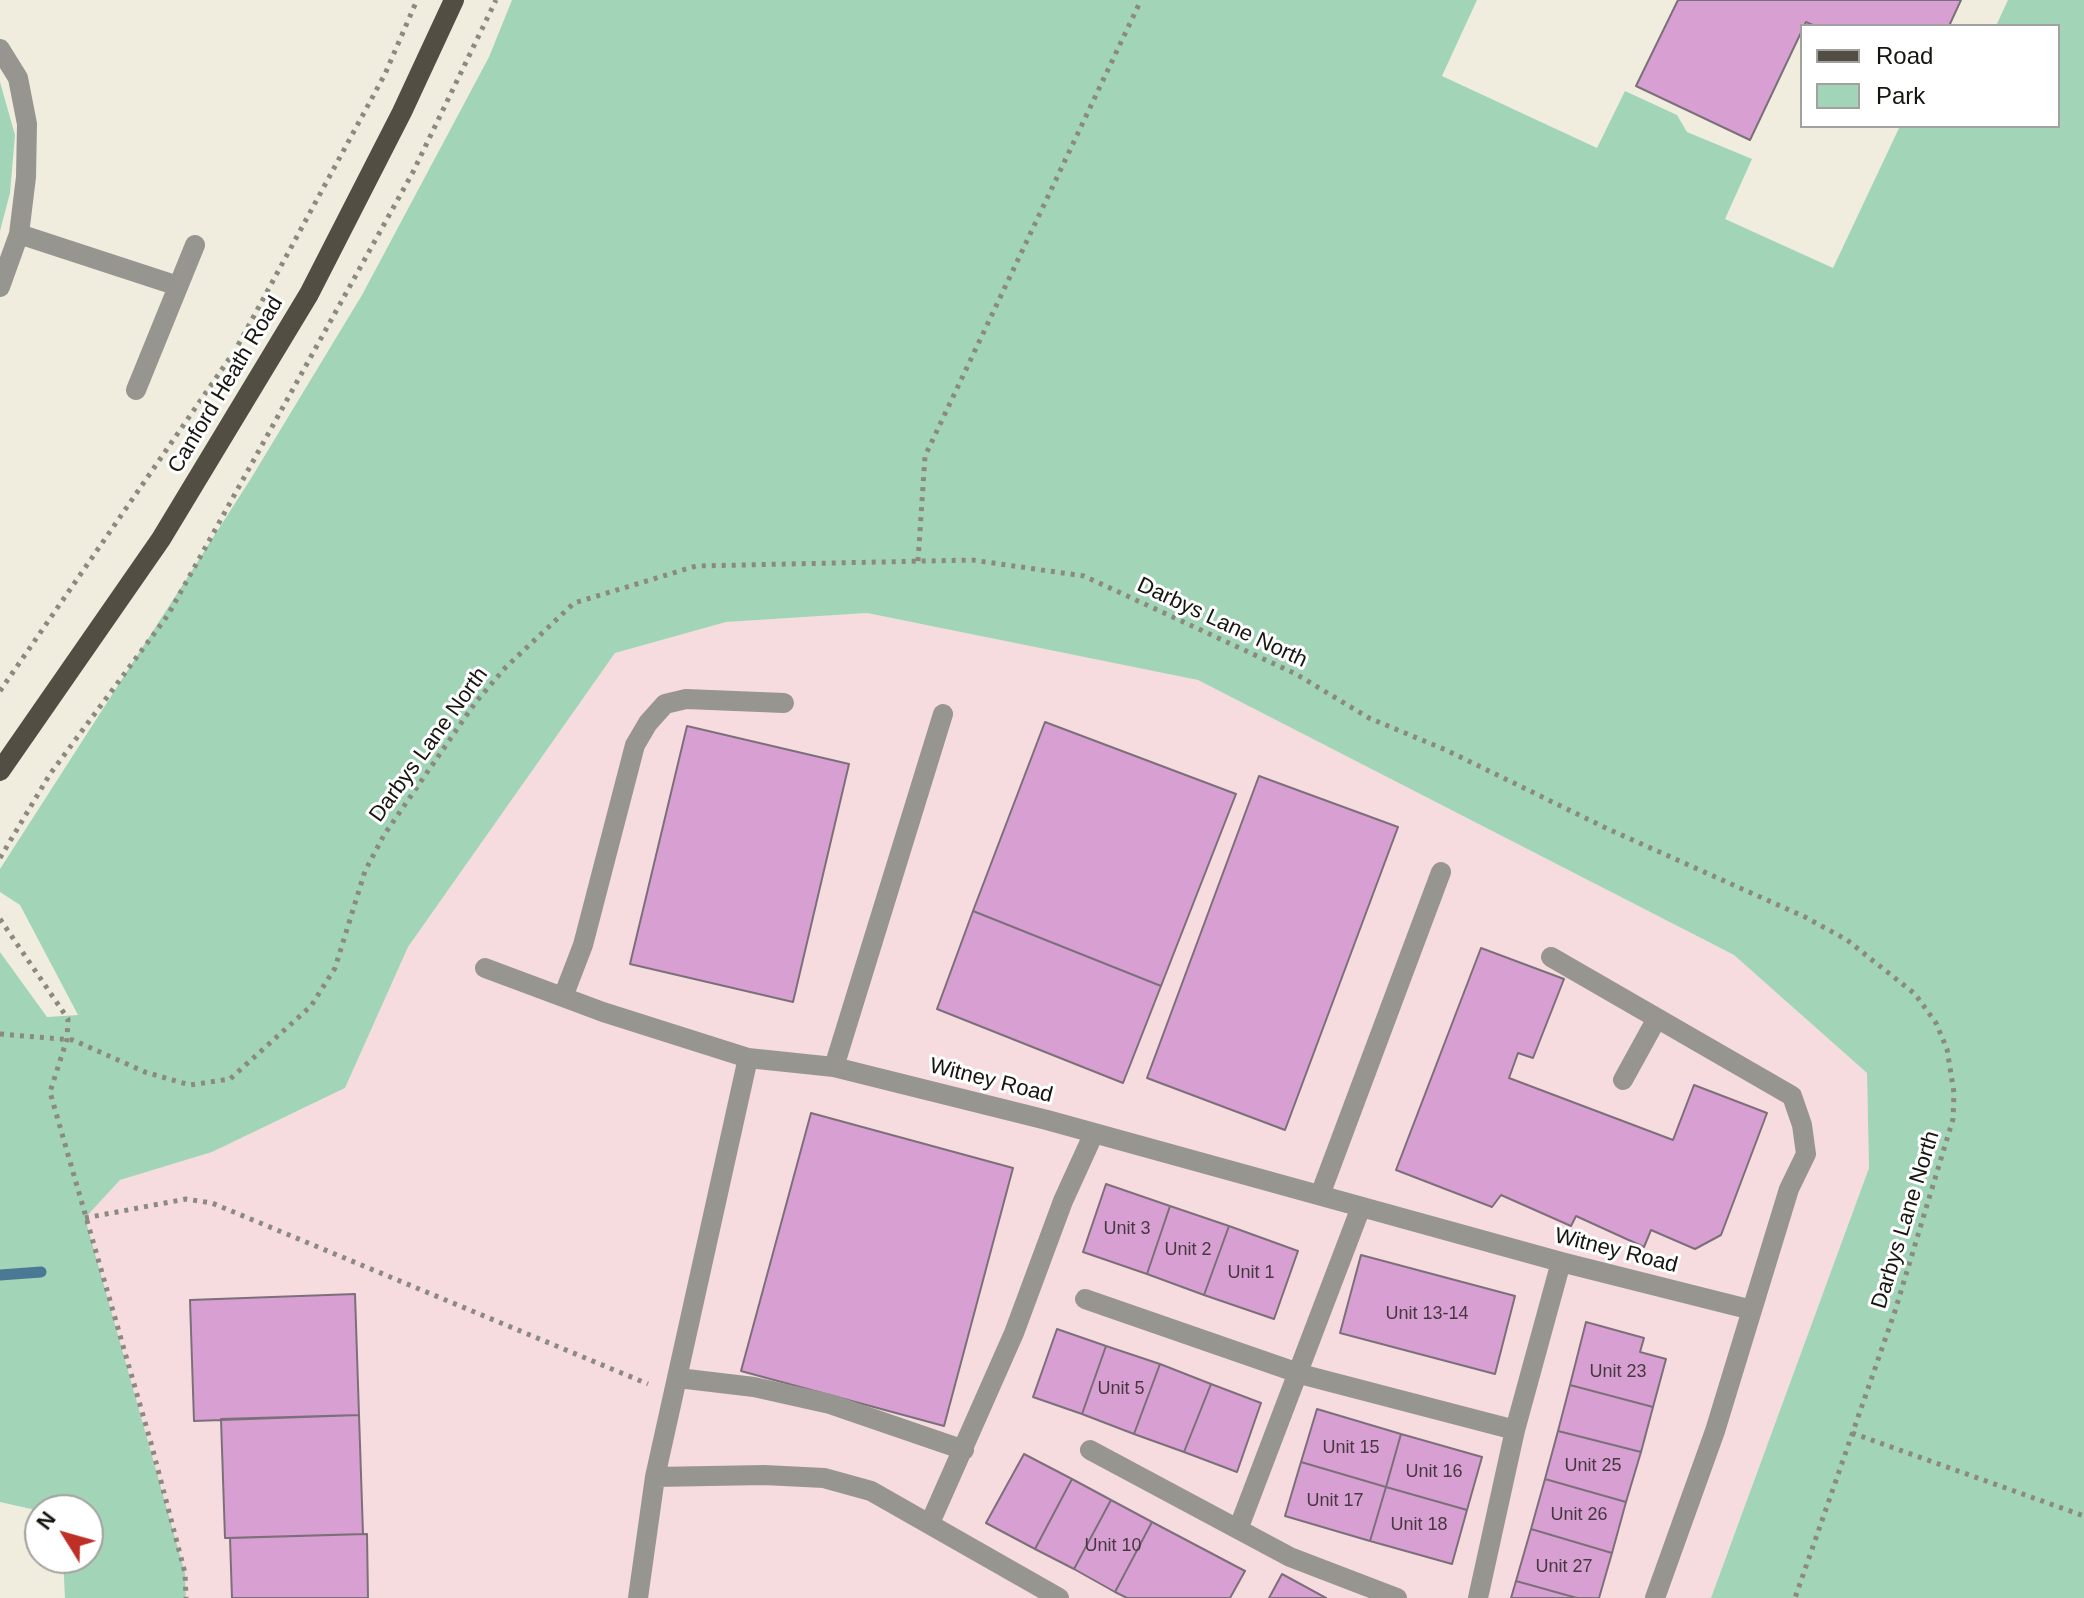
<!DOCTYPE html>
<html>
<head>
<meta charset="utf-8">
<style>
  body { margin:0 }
  #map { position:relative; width:2084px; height:1598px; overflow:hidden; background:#f0eddf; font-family:Helvetica,sans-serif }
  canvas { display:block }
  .legend { position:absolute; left:1800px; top:24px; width:260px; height:104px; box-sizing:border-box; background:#fff; border:2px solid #a2a19f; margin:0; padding:10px 14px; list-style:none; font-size:24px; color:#161510 }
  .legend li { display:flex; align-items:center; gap:16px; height:40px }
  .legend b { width:40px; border:2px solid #a2a19f }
  .north { position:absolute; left:24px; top:1494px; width:80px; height:80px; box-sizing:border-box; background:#fff; border:2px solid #a2a19f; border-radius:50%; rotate:307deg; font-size:22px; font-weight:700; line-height:32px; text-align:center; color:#161510 }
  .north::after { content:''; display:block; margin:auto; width:28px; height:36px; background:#be3026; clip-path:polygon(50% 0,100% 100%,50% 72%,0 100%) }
</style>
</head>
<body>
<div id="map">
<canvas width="2084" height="1598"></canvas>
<ul class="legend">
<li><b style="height:10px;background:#524e44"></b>Road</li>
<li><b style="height:22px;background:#a2d5b7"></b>Park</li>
</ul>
<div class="north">N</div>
</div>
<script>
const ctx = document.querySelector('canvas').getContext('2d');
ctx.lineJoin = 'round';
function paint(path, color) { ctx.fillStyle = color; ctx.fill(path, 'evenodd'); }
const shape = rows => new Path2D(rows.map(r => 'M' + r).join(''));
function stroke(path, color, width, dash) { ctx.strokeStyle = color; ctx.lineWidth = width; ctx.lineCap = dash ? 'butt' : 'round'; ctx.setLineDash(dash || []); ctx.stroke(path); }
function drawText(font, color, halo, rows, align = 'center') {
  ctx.font = font + ' Helvetica,sans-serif'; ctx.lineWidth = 6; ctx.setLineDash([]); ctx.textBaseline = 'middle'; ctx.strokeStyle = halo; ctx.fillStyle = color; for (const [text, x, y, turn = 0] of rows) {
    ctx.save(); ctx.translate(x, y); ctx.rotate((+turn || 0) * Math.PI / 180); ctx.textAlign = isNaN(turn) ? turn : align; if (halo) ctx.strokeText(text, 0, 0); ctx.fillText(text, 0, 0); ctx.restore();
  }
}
paint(shape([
  [867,613,1198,680,1734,955,1867,1073,1869,1168,1711,1598,186,1598,185,1573,85,1218,120,1180,212,1152,345,1088,408,947,615,653,726,622]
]), '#f6dbdf');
paint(shape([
  [512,0,1477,0,1442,76,1597,148,1625,91,1677,115,1687,132,1752,159,1725,219,1833,268,1900,126,2058,126,2058,26,1996,26,2008,0,2084,0,2084,1598,1711,1598,1869,1168,1867,1073,1734,955,1198,680,867,613,726,622,615,653,408,947,345,1088,212,1152,120,1180,85,1218,185,1573,186,1598,65,1598,63,1558,88,1558,88,1510,40,1511,0,1502,0,952,47,1017,78,1015,20,905,0,892,0,869,250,480,362,295,489,57],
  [0,82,15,135,10,193,0,231]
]), '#a2d5b7');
stroke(shape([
  [0,1275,41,1272]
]), '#4a7995', 11);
const building = shape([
  [1678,0,1961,0,1949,26,1815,26,1806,22,1750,140,1636,86,1678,0],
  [1045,722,1236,794,1161,986,973,911,1045,722],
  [687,726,849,764,793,1002,630,964,687,726],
  [1259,776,1398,827,1285,1130,1147,1078,1259,776],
  [973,911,1161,986,1123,1083,937,1009,973,911],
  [1481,948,1564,979,1533,1058,1518,1053,1509,1078,1673,1140,1694,1085,1767,1113,1721,1235,1695,1249,1651,1230,1644,1247,1576,1216,1571,1226,1501,1195,1492,1207,1396,1170,1481,948],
  [811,1113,1013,1168,944,1426,741,1371,811,1113],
  [1106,1184,1170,1206,1147,1274,1083,1252,1106,1184],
  [1170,1206,1229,1226,1204,1295,1147,1274,1170,1206],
  [1229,1226,1298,1251,1274,1319,1204,1295,1229,1226],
  [1361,1255,1515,1296,1495,1374,1340,1333,1361,1255],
  [355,1294,359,1415,194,1421,190,1300,355,1294],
  [1586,1322,1644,1338,1640,1352,1666,1359,1653,1407,1570,1385,1586,1322],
  [1057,1329,1106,1346,1082,1414,1033,1397,1057,1329],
  [1106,1346,1160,1364,1134,1434,1082,1414,1106,1346],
  [1160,1364,1211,1384,1184,1452,1134,1434,1160,1364],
  [1211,1384,1261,1403,1237,1472,1184,1452,1211,1384],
  [1570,1385,1653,1407,1641,1452,1558,1431,1570,1385],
  [1317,1409,1401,1434,1386,1487,1301,1462,1317,1409],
  [359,1415,363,1534,225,1538,221,1419,359,1415],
  [1558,1431,1641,1452,1626,1502,1545,1479,1558,1431],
  [1401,1434,1482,1457,1467,1510,1386,1487,1401,1434],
  [1024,1454,1072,1479,1035,1549,986,1523,1024,1454],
  [1301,1462,1386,1487,1370,1541,1285,1516,1301,1462],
  [1072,1479,1111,1500,1074,1569,1035,1549,1072,1479],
  [1545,1479,1626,1502,1612,1553,1531,1529,1545,1479],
  [1386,1487,1467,1510,1452,1564,1370,1541,1386,1487],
  [1111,1500,1152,1522,1115,1592,1074,1569,1111,1500],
  [1152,1522,1245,1571,1230,1598,1127,1598,1115,1592,1152,1522],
  [1531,1529,1612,1553,1599,1598,1577,1598,1516,1581,1531,1529],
  [367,1534,368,1598,232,1598,230,1538,367,1534],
  [1282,1574,1326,1598,1269,1598,1282,1574],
  [1516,1581,1577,1598,1511,1598,1516,1581]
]);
paint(building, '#d8a0d2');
stroke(building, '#7b707a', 2);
stroke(shape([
  [918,561,925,456,1141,0],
  [0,691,236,349,385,74,417,0],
  [0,858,50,774,168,615,413,172,496,0],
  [0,919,68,1019,67,1039,50,1092,151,1443,185,1573,186,1598],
  [0,1034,73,1040,145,1072,190,1085,230,1079,311,1006,335,968,365,871,384,835,475,703,505,668,574,603,696,566,972,560,1084,576,1296,674,1369,718,1446,750,1608,829,1805,917,1847,940,1915,994,1936,1023,1947,1049,1954,1093,1953,1119,1895,1311,1795,1598],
  [85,1218,186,1199,212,1203,648,1384],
  [1852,1433,2084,1516]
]), '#8c8a80', 5, [4, 6]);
stroke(shape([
  [0,49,18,78,27,124,26,177,19,234,0,287],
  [19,234,178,286],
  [136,390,195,245],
  [1551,957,1792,1096,1802,1125,1806,1154,1789,1189,1715,1431,1655,1598],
  [485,968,603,1012,748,1058],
  [563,997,583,945,635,745,648,723,665,704,686,699,784,703],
  [834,1067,943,714],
  [1623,1080,1656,1020],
  [1320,1195,1441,872],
  [1085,1299,1304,1375,1515,1430],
  [678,1378,754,1387,830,1404,964,1450],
  [1090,1450,1290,1557,1397,1598],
  [655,1477,764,1475,824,1478,871,1491,1059,1598],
  [930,1523,1014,1333,1063,1201,1094,1133],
  [1239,1527,1361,1207],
  [638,1598,655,1477,748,1058,834,1067,1047,1120,1561,1262,1752,1310],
  [1478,1598,1515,1430,1561,1262]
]), '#97958f', 20);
stroke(shape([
  [0,771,161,539,309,294,402,112,454,0]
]), '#524e44', 20);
drawText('18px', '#463840', null, [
  ["Unit 3",1127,1229],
  ["Unit 2",1188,1250],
  ["Unit 1",1251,1273],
  ["Unit 13-14",1427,1314],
  ["Unit 23",1618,1372],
  ["Unit 5",1121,1389],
  ["Unit 15",1351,1448],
  ["Unit 25",1593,1466],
  ["Unit 16",1434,1472],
  ["Unit 17",1335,1501],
  ["Unit 26",1579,1515],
  ["Unit 18",1419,1525],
  ["Unit 10",1113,1546],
  ["Unit 27",1564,1567]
]);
drawText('22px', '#161510', '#fff', [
  ["Canford Heath Road",226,385,-59],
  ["Darbys Lane North",1222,623,25],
  ["Darbys Lane North",429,745,-54],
  ["Witney Road",991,1081,14],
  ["Darbys Lane North",1906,1220,-73],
  ["Witney Road",1616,1251,14]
]);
</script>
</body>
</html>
